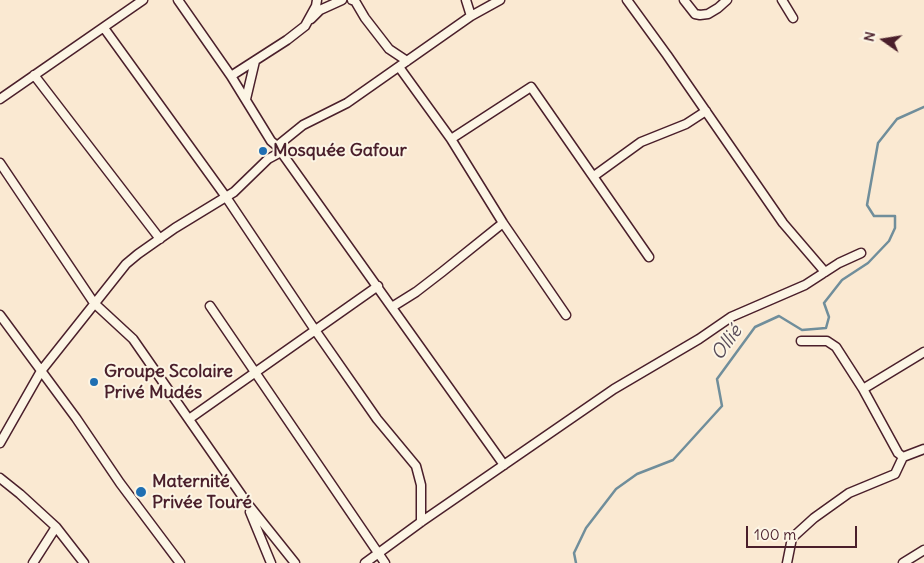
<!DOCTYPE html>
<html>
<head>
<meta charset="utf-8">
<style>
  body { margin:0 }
  #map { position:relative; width:924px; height:563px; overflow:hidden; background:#fae9d2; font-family:Delius,sans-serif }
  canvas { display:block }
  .north { position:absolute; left:859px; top:15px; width:50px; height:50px; -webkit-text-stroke:4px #fcf5e5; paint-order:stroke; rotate:283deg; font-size:14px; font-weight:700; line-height:20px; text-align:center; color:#4a1f2b }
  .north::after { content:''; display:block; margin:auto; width:18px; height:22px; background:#4a1f2b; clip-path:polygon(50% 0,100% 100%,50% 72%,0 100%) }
  .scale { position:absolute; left:746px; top:526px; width:111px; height:22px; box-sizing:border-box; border:2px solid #4a1f2b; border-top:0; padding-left:6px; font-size:15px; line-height:18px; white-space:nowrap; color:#4a1f2b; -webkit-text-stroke:4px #fcf5e5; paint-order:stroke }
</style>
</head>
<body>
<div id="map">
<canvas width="924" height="563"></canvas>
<div class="north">N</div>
<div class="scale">100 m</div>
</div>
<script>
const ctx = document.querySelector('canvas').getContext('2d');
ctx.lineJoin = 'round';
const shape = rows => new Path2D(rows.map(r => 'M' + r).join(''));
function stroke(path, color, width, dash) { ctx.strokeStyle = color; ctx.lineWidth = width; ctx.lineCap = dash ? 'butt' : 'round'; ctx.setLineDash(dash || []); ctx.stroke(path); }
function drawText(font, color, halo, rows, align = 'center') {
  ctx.font = font + ' Delius,sans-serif'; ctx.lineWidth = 4; ctx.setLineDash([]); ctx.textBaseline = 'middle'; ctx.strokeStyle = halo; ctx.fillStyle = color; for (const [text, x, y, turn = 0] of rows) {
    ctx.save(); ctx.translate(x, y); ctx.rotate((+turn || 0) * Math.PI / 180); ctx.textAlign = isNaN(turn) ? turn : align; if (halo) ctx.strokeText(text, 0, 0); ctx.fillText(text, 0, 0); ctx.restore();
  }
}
stroke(shape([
  [576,563,574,553,586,528,616,489,637,474,673,460,722,406,717,379,755,327,779,316,802,330,826,328,829,317,824,303,842,280,868,263,889,241,895,228,895,216,874,216,867,205,878,143,897,119,924,107]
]), '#708e9b', 2.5);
const minor = shape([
  [178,0,231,76,271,141,277,146,303,125,347,103,471,16,500,0],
  [352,0,355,1,365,18,389,49,407,61],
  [466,0,471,16],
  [627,0,667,55,783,223,825,272],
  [684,0,695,14,700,15,708,14,718,8,727,0],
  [782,0,793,18],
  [311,19,320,10,342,0],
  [104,28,226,197,315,330,377,419,416,466,421,485,421,522],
  [399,67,451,139,503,223,566,315],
  [34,75,160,239],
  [231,76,287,40,305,26,316,6,317,0],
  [0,99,143,0],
  [246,99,255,61],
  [451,139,531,87,649,257],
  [279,149,504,465],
  [0,163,94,303,133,339,247,503,295,563],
  [594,176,641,142,686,124,706,111],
  [210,306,385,563],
  [392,307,416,292,442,272,503,223],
  [0,315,76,418,120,483,180,563],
  [801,341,827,341,836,347,863,389,898,453,903,457],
  [863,389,924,352],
  [189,419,378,286],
  [0,443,41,371,126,264,138,254,175,228,234,192,268,159,281,152],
  [0,478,20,494,56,527,84,563],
  [250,512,271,563],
  [33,563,56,527],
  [365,563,421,522,614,389,699,339,731,317,805,285,839,263,861,253],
  [787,563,792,538,814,518,849,493,895,474,903,457,924,449],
  [903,563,924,550]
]);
stroke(minor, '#4a1f2b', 11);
stroke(minor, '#fcf5e5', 8);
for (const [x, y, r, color] of [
  [263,151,5,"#1f6fb2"],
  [94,382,5,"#1f6fb2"],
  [141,492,6,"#1f6fb2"]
]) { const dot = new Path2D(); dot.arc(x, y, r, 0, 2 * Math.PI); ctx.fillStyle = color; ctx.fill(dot); stroke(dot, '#fcf5e5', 2); }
drawText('bold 18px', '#4a1f2b', '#fcf5e5', [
  ["Mosquée Gafour",273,151],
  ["Groupe Scolaire",104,372],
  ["Privé Mudés",104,393],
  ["Maternité",152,482],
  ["Privée Touré",152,503]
], 'left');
drawText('italic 19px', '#5a4d5a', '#fcf5e5', [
  ["Ollié",727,343,-54]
]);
</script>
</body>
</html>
